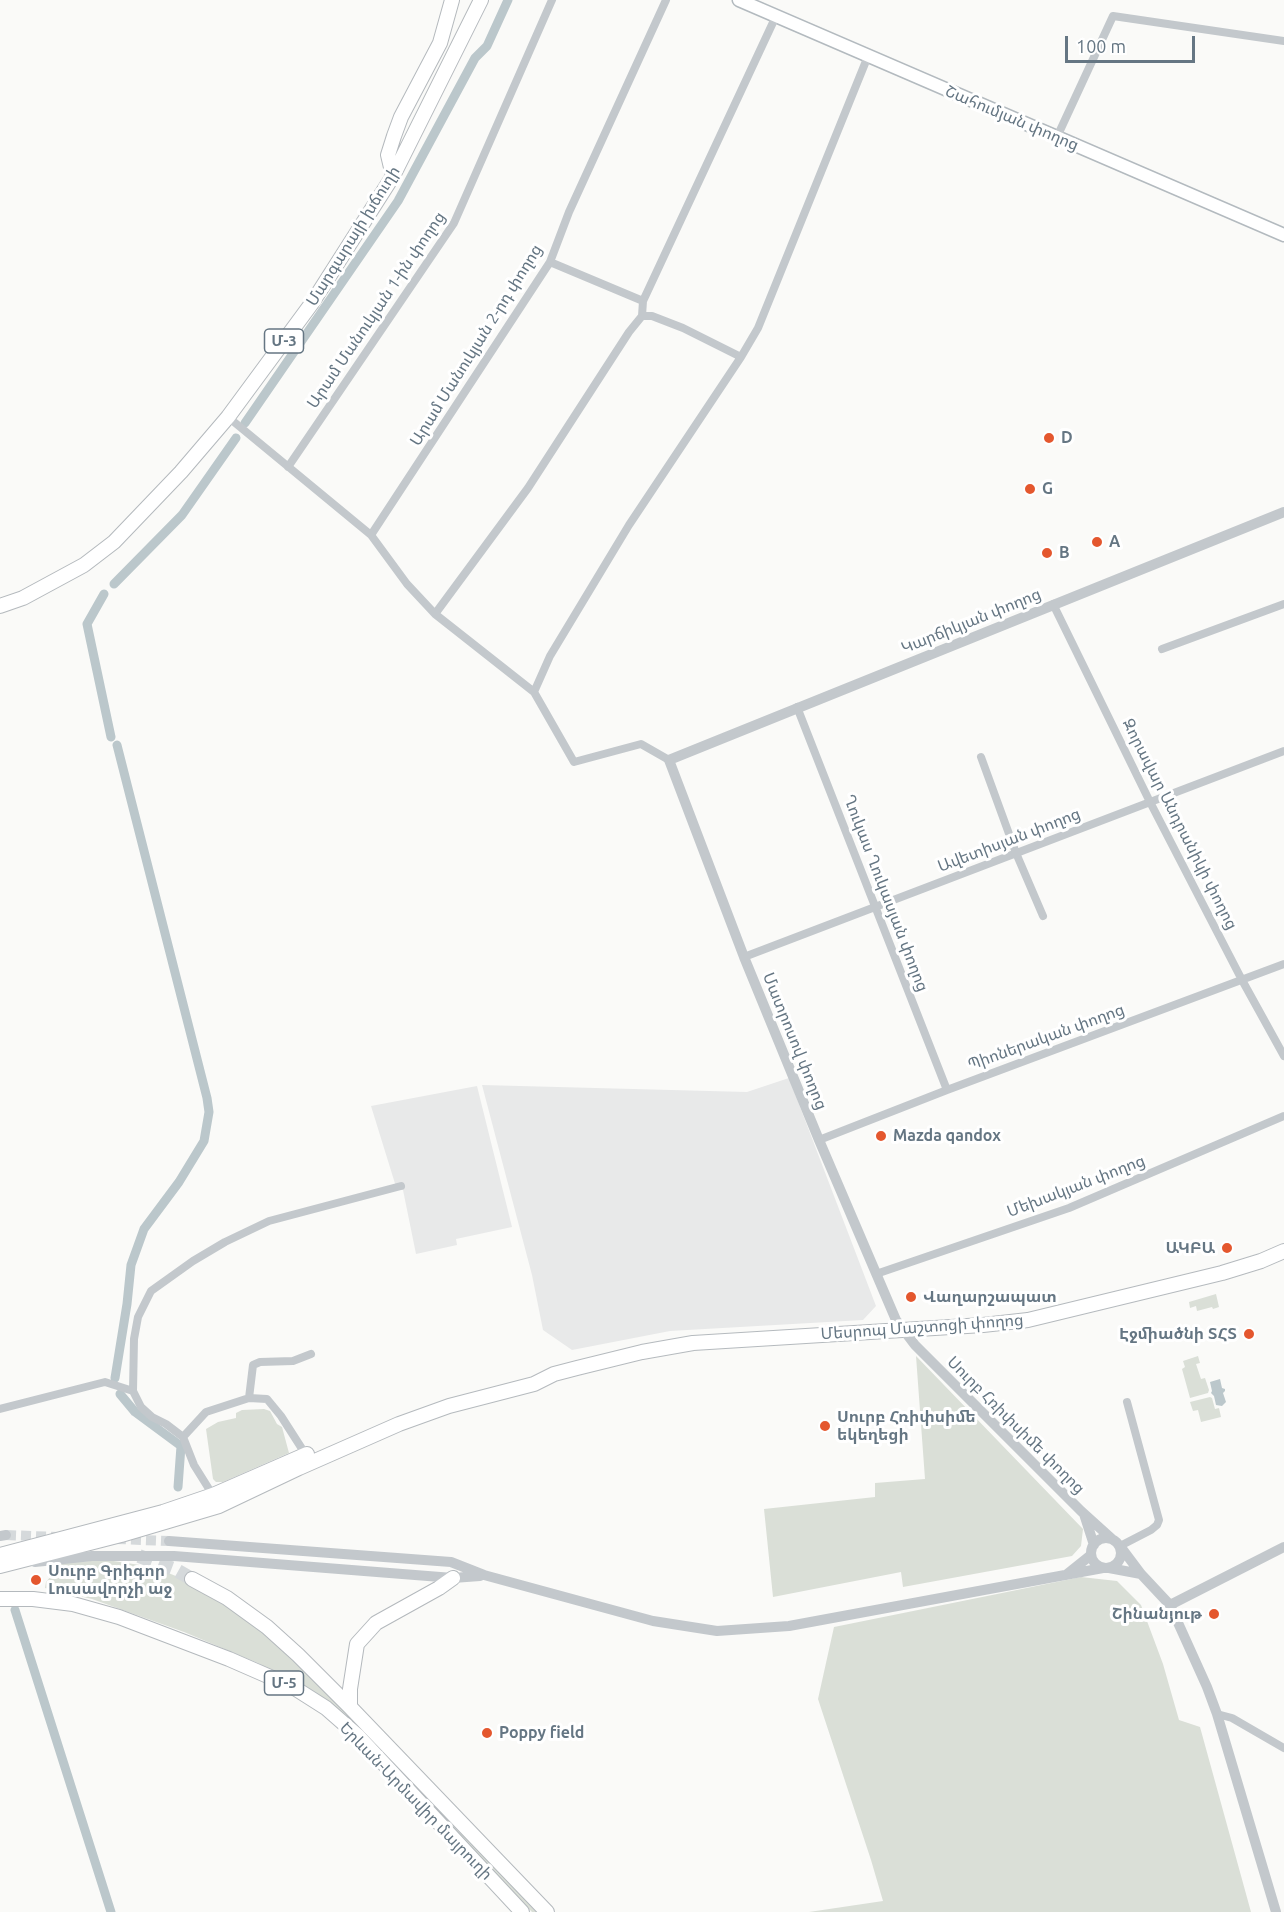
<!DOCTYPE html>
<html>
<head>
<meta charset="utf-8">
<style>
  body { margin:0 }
  #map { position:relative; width:1284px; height:1912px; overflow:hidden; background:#fafaf8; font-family:Ubuntu,sans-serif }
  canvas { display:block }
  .scale { position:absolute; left:1065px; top:36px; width:130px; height:27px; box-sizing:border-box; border:3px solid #657683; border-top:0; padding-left:8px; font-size:18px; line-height:21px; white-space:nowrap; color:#657683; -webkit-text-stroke:4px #fff; paint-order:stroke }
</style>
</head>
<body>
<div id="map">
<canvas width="1284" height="1912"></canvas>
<div class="scale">100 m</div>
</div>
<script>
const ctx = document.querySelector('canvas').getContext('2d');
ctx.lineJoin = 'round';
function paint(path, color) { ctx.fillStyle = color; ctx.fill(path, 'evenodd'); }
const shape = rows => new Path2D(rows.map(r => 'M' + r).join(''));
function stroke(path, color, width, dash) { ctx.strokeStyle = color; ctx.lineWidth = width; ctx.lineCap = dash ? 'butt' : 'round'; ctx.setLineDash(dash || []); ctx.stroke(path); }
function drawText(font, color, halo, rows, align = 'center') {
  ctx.font = font + ' Ubuntu,"Noto Sans Armenian",sans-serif'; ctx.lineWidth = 6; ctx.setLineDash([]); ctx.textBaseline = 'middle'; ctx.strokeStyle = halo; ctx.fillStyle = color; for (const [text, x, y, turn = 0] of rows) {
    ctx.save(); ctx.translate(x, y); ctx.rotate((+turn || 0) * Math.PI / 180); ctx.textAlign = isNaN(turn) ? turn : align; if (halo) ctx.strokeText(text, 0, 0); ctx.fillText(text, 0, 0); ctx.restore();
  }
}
paint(shape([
  [789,1078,876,1306,863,1320,670,1331,572,1350,543,1330,532,1275,482,1085,747,1092],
  [477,1086,512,1227,456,1239,457,1245,416,1254,403,1190,397,1190,371,1106]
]), '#e8e9e9');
paint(shape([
  [1216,1294,1219,1307,1213,1309,1212,1307,1197,1311,1196,1306,1190,1308,1189,1302],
  [916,1356,1083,1529,1081,1546,1072,1556,903,1587,901,1572,773,1597,764,1509,875,1497,875,1483,925,1479],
  [1198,1356,1200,1363,1196,1364,1201,1379,1205,1378,1209,1390,1208,1393,1190,1398,1182,1369,1185,1367,1183,1361],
  [1210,1397,1212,1398,1215,1409,1219,1408,1221,1417,1201,1422,1198,1410,1193,1411,1190,1402],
  [264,1409,270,1411,277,1424,282,1427,289,1453,223,1482,216,1482,213,1479,206,1429,218,1422,236,1418,236,1413,242,1410],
  [107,1560,153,1567,186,1580,228,1606,273,1641,317,1680,540,1912,532,1912,351,1723,305,1690,258,1663,184,1632,92,1599,45,1588,46,1582,51,1576,52,1569,56,1563],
  [1081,1577,1117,1581,1141,1605,1163,1664,1179,1720,1200,1727,1251,1912,809,1912,883,1901,871,1860,818,1699,834,1627]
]), '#dadfd7');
paint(shape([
  [1220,1379,1222,1388,1225,1389,1225,1391,1223,1393,1226,1402,1222,1406,1216,1405,1214,1396,1211,1393,1212,1391,1210,1382]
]), '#bbc7cb');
stroke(shape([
  [245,423,398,201,475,58,487,46,508,0],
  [114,584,182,515,236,438],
  [104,594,87,624,111,737],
  [115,1378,127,1304,131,1265,144,1229,179,1182,204,1141,209,1112,207,1098,117,745],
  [120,1394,135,1412,181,1446,178,1487],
  [15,1610,111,1912]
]), '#bbc7cb', 9);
stroke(shape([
  [6,1535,58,1537],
  [116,1539,169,1541]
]), '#d5d9db', 10, [10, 5]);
stroke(shape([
  [139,1556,176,1570,192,1579]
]), '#d5d9db', 14, [14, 7]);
const secondary = shape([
  [739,0,1284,235]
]);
const primary = shape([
  [0,1555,163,1512,213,1495,307,1454],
  [0,1566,121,1535,219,1506,299,1468,399,1424,449,1406,534,1384,554,1374,577,1368,642,1352,693,1343,983,1325,1028,1320,1222,1273,1261,1261,1284,1251]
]);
const trunk = shape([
  [393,176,388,155,394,136,401,117,440,43,452,0],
  [0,606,23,598,84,565,114,542,181,472,228,417,312,303,393,176,481,0],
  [192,1579,227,1598,267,1627,298,1655,350,1707,547,1912],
  [0,1599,33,1599,73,1604,119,1617,229,1659,293,1687,326,1708,358,1736,522,1912],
  [350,1707,350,1689,357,1644,376,1623,439,1588,453,1578]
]);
stroke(secondary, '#b3babf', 15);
stroke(primary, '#b5babe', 16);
stroke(trunk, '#b4b9bd', 16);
stroke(shape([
  [1057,137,1113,16,1284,41],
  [550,262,643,301],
  [642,316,652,316,683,328,741,357],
  [228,417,371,535,407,584,435,614,534,692,574,762,641,744,669,760],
  [288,467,454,223,552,0],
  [371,535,550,262,569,212,666,0],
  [1053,604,1150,802,1242,980,1284,1056],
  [435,614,528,488,629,332,642,316,643,301,776,16],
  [1162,649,1284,604],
  [534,692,550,656,629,525,741,357,758,328,868,56],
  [797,707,947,1090],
  [981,757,1016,853,1043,916],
  [744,957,1284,751],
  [819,1140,947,1090,1284,964],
  [876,1274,1069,1208,1284,1116],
  [133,1391,134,1339,138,1317,151,1291,193,1261,225,1242,269,1221,401,1186],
  [249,1398,253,1365,260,1362,293,1361,311,1354],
  [0,1409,105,1382,133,1391,141,1407,152,1417,166,1424,183,1437,194,1465,214,1497],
  [183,1437,206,1412,249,1398,267,1399,281,1416,306,1455],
  [1120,1546,1151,1530,1157,1525,1159,1520,1127,1402],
  [1217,1714,1232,1718,1284,1748]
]), '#c3c8cc', 8);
stroke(shape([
  [1084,1514,1094,1545],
  [0,1536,6,1535],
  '1091 1553a15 15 0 1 1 30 0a15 15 0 1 1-30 0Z',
  [1112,1539,1081,1511,915,1345,896,1320,819,1140,744,957,669,760,1284,512],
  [169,1541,451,1562,484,1575,653,1621,717,1631,789,1626,1103,1568],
  [1120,1546,1141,1574,1170,1605,1207,1687,1217,1714,1276,1912],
  [35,1562,92,1556,174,1556,453,1578,480,1576],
  [1109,1568,1141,1574],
  [1066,1575,1091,1555],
  [1170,1605,1284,1547]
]), '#c3c8cc', 10);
stroke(secondary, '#fff', 12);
stroke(primary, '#fff', 14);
stroke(trunk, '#fff', 14);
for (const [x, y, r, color] of [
  [1049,438,6,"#e4572e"],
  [1030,489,6,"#e4572e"],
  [1097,542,6,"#e4572e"],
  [1047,553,6,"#e4572e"],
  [881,1136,6,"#e4572e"],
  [1227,1248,6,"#e4572e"],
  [911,1297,6,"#e4572e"],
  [1249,1334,6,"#e4572e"],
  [825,1426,6,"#e4572e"],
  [36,1580,6,"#e4572e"],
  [1214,1614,6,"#e4572e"],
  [487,1733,6,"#e4572e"]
]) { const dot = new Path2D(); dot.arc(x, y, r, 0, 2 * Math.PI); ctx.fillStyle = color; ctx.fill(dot); stroke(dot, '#fff', 2); }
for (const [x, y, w] of [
  [284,341,39],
  [284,1683,39]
]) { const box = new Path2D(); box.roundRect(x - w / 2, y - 12, w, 24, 4.5); ctx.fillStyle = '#fff'; ctx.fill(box); stroke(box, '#657683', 1.5); }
drawText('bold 15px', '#657683', null, [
  ["Մ-3",284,341],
  ["Մ-5",284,1683]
]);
drawText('16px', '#657683', '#fff', [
  ["Շահումյան փողոց",1012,118,23],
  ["Մարգարայի խճուղի",353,236,-58],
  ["Արամ Մանուկյան 1-ին փողոց",376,310,-56],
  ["Արամ Մանուկյան 2-րդ փողոց",476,345,-58],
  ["Կարճիկյան փողոց",971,621,-22],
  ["Զորավար Անդրանիկի փողոց",1180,824,63],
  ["Ավետիսյան փողոց",1009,840,-21],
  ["Ղուկաս Ղուկասյան փողոց",886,893,69],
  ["Պիոներական փողոց",1046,1037,-20],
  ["Մատրոսով փողոց",795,1041,68],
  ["Մեխակյան փողոց",1076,1186,-21],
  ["Մեսրոպ Մաշտոցի փողոց",922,1327,-4],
  ["Սուրբ Հռիփսիմե փողոց",1016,1425,45],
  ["Երևան-Արմավիր մայրուղի",416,1801,46]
]);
drawText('bold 16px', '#657683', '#fff', [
  ["D",1061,438],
  ["G",1042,489],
  ["A",1109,542],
  ["B",1059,553],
  ["Mazda qandox",893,1136],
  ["ԱԿԲԱ",1215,1248,"right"],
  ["Վաղարշապատ",923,1297],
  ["Էջմիածնի ՏՀՏ",1237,1334,"right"],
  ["Սուրբ Հռիփսիմե",837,1417],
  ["եկեղեցի",837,1435],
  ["Սուրբ Գրիգոր",48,1571],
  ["Լուսավորչի աջ",48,1589],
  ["Շինանյութ",1202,1614,"right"],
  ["Poppy field",499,1733]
], 'left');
</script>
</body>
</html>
